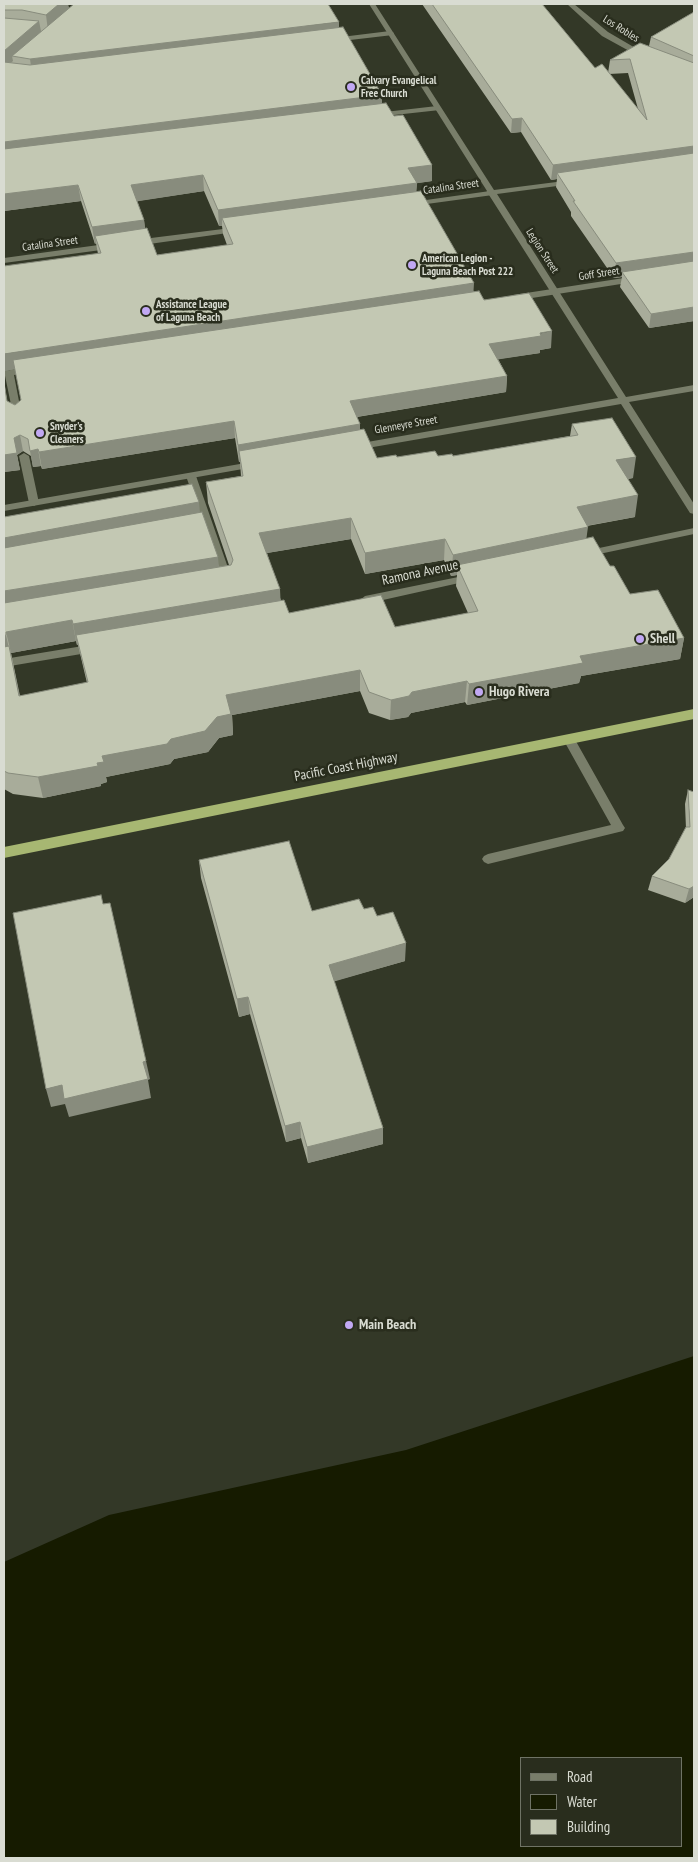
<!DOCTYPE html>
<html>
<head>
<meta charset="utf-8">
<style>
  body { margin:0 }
  #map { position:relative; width:698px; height:1862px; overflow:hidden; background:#333827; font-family:"PT Sans Narrow",sans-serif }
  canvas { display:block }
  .frame { position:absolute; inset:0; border:5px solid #d9dcd2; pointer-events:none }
  .legend { position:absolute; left:520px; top:1757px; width:162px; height:90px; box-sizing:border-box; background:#292d1d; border:1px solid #6f7365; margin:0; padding:6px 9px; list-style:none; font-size:15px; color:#d9dcd2 }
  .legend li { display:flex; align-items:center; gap:10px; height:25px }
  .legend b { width:25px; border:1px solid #6f7365 }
</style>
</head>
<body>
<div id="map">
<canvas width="698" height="1862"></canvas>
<div class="frame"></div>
<ul class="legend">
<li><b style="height:6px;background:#797e6a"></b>Road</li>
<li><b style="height:14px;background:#161b00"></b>Water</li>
<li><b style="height:14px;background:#c3c8b3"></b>Building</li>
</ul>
</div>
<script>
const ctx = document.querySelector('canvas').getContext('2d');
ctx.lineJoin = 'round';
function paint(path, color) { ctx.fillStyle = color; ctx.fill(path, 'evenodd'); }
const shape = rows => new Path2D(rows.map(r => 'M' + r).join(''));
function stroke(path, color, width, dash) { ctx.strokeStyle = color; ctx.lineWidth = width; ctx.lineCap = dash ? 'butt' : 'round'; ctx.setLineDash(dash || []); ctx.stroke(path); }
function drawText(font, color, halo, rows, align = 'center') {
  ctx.font = font + ' "PT Sans Narrow",sans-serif'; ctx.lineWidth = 5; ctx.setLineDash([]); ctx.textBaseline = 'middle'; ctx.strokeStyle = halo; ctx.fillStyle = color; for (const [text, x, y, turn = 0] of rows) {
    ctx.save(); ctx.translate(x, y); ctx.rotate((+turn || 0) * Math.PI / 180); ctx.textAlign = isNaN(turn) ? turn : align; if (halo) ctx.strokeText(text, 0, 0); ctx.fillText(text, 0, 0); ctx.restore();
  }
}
paint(shape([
  [694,1356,694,1858,4,1858,4,1562,109,1515,406,1450],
  [522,1758,682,1758,682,1846,522,1846]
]), '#161b00');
paint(shape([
  [390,31,394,33,393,35,333,42,329,40,333,38,390,31],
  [637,276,640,277,640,281,513,301,509,298,513,295,637,276],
  [31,367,34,368,34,372,14,375,22,417,20,419,14,419,4,371,31,367],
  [24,453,29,456,39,503,34,506,29,503,19,456,24,453],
  [191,473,196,476,233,582,232,584,224,584,223,582,186,476,191,473],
  [95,644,99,645,100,648,99,651,4,667,4,659,95,644],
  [569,735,573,736,623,825,625,828,623,831,488,864,484,862,482,859,484,856,488,854,611,825,563,739,569,735]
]), '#797e6a');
paint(shape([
  [567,4,574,4,608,32,649,56,642,58,602,36,567,4],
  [437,106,441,108,440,110,376,117,372,115,376,113,437,106],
  [490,191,493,191,493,195,412,206,408,204,412,202,490,191],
  [239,227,242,227,242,231,135,246,131,243,135,240,239,227],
  [113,243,116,244,116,248,4,263,4,258,113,243],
  [694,528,694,534,585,557,580,554,585,551,694,528],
  [473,574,478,577,477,579,365,604,360,600,365,596,473,574]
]), '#797e6a');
paint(shape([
  [369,4,375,4,494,190,572,180,576,182,572,184,497,194,626,397,694,385,694,391,629,402,694,504,694,514,690,513,621,404,356,450,351,447,356,444,618,398,489,195,486,193,487,191,369,4],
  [257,461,262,464,260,466,4,511,4,505,257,461]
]), '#797e6a');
paint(shape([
  [694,709,694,719,4,858,4,847,694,709]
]), '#a7b772');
paint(shape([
  [4,4,68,4,69,9,339,28,382,103,394,116,432,165,432,181,417,183,416,191,474,292,551,348,540,350,540,353,498,359,507,376,506,392,357,417,360,424,360,430,377,458,453,456,570,436,572,424,633,478,628,479,635,517,587,526,586,538,610,566,630,594,684,638,680,659,581,676,579,683,467,705,465,702,411,713,408,717,390,720,369,713,360,691,232,715,233,735,219,738,208,752,174,759,170,764,106,777,107,782,101,784,101,786,43,798,13,794,4,789,4,517,199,502,199,512,219,567,229,565,208,503,206,482,241,476,240,462,239,462,235,438,42,469,41,466,33,467,31,456,23,451,17,455,20,470,4,472,4,380,7,401,15,405,21,400,15,369,4,371,98,254,96,243,95,244,81,201,4,211],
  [204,191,219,226,222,226,223,234,227,245,157,255,145,229,144,220,137,201],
  [351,539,365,574,444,560,451,576,457,575,456,586,468,613,395,627,289,613,281,601,267,553],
  [76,641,77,645,78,645,87,683,20,696,11,653],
  [422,4,542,4,595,68,608,73,610,60,649,46,651,37,694,12,694,321,649,328,620,287,622,277,614,278,571,216,571,212,556,187,557,179,551,180,521,132,511,133],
  [628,73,638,109,609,74],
  [688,790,694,897,685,903,648,890,652,876,669,859,686,829,685,804],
  [199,860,312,911,364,909,377,916,405,961,334,981,383,1128,383,1144,308,1163,301,1138,286,1142,250,1014,239,1017,201,878]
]), '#a8ac9a');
paint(shape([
  [58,4,68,4,69,13,48,31,46,15],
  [39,21,42,36,12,56,13,61,4,69,4,51],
  [339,22,339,35,32,73,30,59],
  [382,95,382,111,4,158,4,142],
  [522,118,521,132,511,133,512,119],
  [694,146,694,160,557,173,557,179,551,180,553,165],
  [432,165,432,181,412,184,417,183,416,199,222,218,222,226,219,226,218,210,408,168],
  [203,175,204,191,133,202,131,185],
  [78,185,81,201,4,211,4,194],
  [144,220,146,237,95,236,96,243,95,244,92,227],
  [694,252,694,267,622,272,622,277,614,278,616,263],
  [474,283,473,299,4,371,4,354],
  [694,307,694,321,649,328,651,314],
  [552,331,551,348,540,350,540,353,488,361,489,344],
  [507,376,506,392,350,418,350,401],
  [234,421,235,438,42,469,39,452],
  [360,424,360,441,239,451,240,462,239,462,238,445],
  [20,435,23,451,17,455,20,470,4,472,4,455,14,438],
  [38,449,41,466,33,467,30,451],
  [636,457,633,478,613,481,616,460],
  [638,495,635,517,574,528,577,507],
  [199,502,201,524,4,560,4,538],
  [351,518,351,539,261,554,259,533],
  [588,527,585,548,457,565,457,575,451,576,453,555],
  [445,539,444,560,365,574,365,553],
  [218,557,220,578,4,613,4,591],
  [280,589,281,610,76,635,78,645,77,645,73,624],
  [72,620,76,641,11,653,6,632],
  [6,635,24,716,4,658,4,636],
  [684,638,680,659,581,676,579,683,467,705,469,684,580,656],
  [360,670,360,691,232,715,233,735,219,738,208,752,174,759,170,764,106,777,107,782,101,784,101,786,43,798,38,777,97,763,102,756,171,739,226,695],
  [467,681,465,702,411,713,408,717,390,720,391,700,412,692],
  [694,886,694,897,685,903,689,889],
  [406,943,405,961,329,983,329,965],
  [248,997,250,1014,239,1017,237,999],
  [146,1061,150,1079,148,1080,151,1098,69,1117,65,1104,51,1107,46,1089],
  [300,1122,301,1138,286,1142,285,1126],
  [383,1128,383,1144,308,1163,307,1147]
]), '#888c7d');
const building = shape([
  [4,4,59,4,46,15,22,10,4,10,4,4],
  [74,4,328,4,339,22,30,59,12,56,74,4],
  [432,4,542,4,595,68,602,64,647,120,630,59,610,60,640,43,694,63,694,146,553,165,522,118,512,119,432,4],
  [694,12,694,56,651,37,694,12],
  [4,18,39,21,4,51,4,18],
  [343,27,382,95,4,142,4,62,30,65,343,27],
  [386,103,394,116,403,115,432,165,408,168,417,183,218,210,203,175,131,185,144,220,92,227,78,185,4,194,4,149,386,103],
  [694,153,694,252,616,263,573,201,575,201,557,173,694,153],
  [421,191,474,283,4,354,4,266,101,253,95,236,147,228,157,255,233,244,222,218,421,191],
  [694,261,694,307,651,314,622,272,694,261],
  [479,291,484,300,529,293,552,331,540,333,541,336,489,344,507,376,350,401,360,424,238,445,234,421,39,452,38,449,30,451,28,439,20,435,14,438,17,453,4,455,4,383,7,401,15,405,21,400,13,360,479,291],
  [612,418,636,457,616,460,638,495,577,507,588,527,453,555,445,539,365,553,351,518,259,533,280,589,73,624,72,620,6,632,6,635,4,636,4,603,231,565,233,560,206,482,243,476,239,451,364,429,377,458,396,455,397,457,435,451,438,456,452,454,453,456,578,435,572,424,612,418],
  [192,484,199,502,4,538,4,517,192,484],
  [202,512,218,557,4,591,4,548,202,512],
  [593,537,610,566,614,566,630,594,658,590,684,638,580,656,583,663,469,684,467,681,412,692,409,696,391,700,369,692,360,670,226,695,231,714,217,717,205,731,171,739,167,744,102,756,104,762,97,763,98,766,38,777,8,773,4,771,4,647,9,646,19,696,88,682,76,635,284,600,289,613,381,595,395,627,478,611,457,565,593,537],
  [688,790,694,792,694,886,689,889,652,876,669,859,686,827,690,827,688,790],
  [289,841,312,911,359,899,364,909,373,907,377,916,393,912,406,943,329,965,383,1128,307,1147,300,1122,285,1126,248,997,237,999,199,860,289,841],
  [101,895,103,904,110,903,146,1061,143,1062,148,1079,64,1099,62,1085,46,1089,13,913,101,895]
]);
paint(building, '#c3c8b3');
stroke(building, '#888c7d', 1);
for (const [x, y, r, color] of [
  [351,87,5,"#c1a8f3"],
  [412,265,5,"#c1a8f3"],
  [146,311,5,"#c1a8f3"],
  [40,433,5,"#c1a8f3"],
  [640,639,5,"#c1a8f3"],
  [479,692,5,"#c1a8f3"],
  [349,1325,5,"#c1a8f3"]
]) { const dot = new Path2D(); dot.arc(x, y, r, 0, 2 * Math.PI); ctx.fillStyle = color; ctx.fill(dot); stroke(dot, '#292d1d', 2); }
drawText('11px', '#d9dcd2', '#292d1d', [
  ["Los Robles",621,29,32],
  ["Catalina Street",451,187,-8],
  ["Catalina Street",50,244,-8],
  ["Legion Street",542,251,57],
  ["Goff Street",599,274,-9],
  ["Glenneyre Street",406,425,-10]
]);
drawText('bold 11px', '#d9dcd2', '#292d1d', [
  ["Calvary Evangelical",361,81],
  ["Free Church",361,94],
  ["American Legion -",422,259],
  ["Laguna Beach Post 222",422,272],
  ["Assistance League",156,305],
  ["of Laguna Beach",156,318],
  ["Snyder's",50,427],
  ["Cleaners",50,440]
], 'left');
drawText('14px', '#d9dcd2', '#292d1d', [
  ["Ramona Avenue",420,573,-12],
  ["Pacific Coast Highway",346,767,-11]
]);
drawText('bold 14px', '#d9dcd2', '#292d1d', [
  ["Shell",650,639],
  ["Hugo Rivera",489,692],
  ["Main Beach",359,1325]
], 'left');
</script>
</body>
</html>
